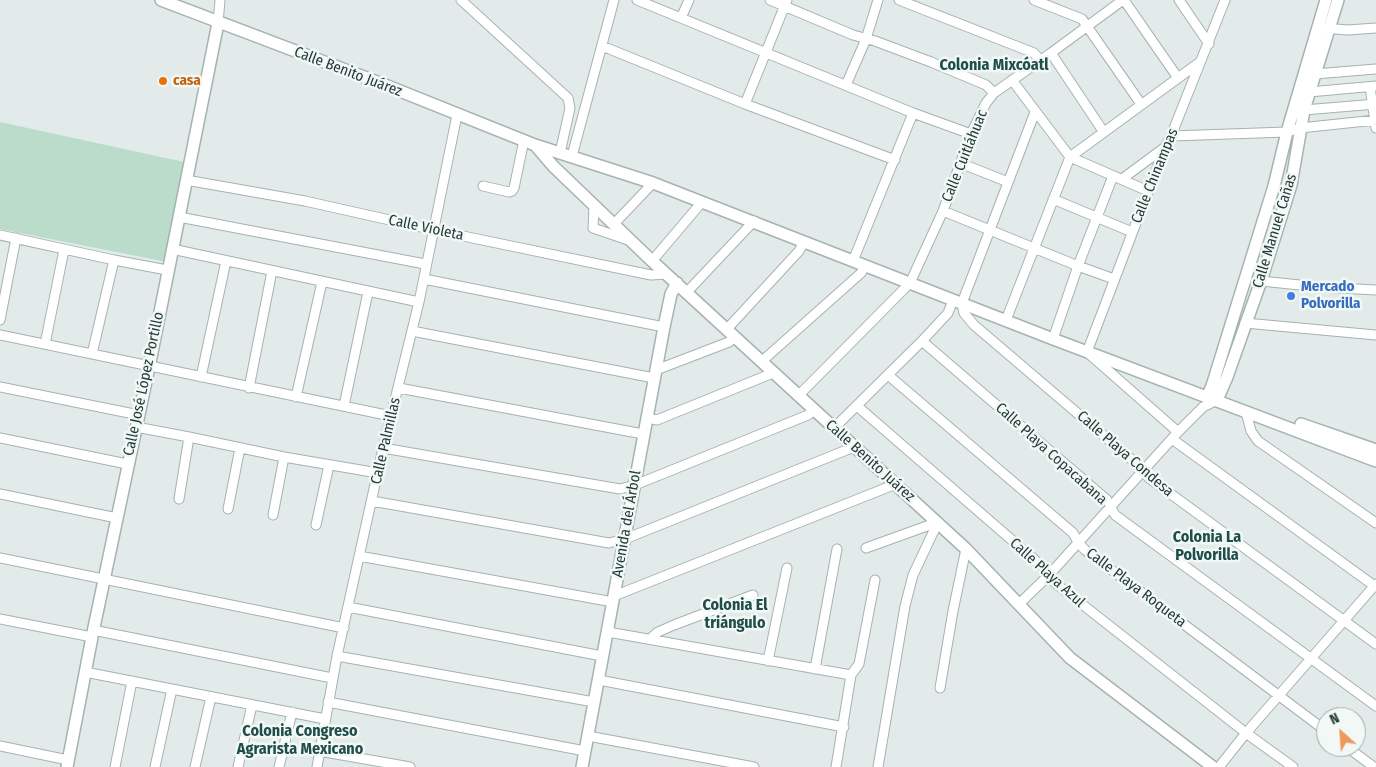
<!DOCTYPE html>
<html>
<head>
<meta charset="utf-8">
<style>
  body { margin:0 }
  #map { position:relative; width:1376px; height:767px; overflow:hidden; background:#e2ebe9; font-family:"Fira Sans Condensed",sans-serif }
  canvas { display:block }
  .north { position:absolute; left:1316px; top:707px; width:50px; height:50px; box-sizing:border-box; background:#f2f8f6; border:1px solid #9fadaa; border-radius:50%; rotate:334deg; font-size:14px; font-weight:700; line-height:20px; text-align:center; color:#233c39 }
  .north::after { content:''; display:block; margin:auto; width:18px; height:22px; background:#ec995f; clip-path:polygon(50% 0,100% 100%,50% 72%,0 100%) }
</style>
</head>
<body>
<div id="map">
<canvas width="1376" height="767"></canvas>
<div class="north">N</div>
</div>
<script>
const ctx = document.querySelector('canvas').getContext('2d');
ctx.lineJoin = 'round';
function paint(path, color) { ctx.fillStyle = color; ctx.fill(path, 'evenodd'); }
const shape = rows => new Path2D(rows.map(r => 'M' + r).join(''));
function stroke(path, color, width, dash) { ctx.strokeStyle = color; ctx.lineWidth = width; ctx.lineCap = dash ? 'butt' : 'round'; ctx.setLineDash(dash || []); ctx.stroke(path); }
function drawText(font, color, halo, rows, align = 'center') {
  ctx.font = font + ' "Fira Sans Condensed",sans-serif'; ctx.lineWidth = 5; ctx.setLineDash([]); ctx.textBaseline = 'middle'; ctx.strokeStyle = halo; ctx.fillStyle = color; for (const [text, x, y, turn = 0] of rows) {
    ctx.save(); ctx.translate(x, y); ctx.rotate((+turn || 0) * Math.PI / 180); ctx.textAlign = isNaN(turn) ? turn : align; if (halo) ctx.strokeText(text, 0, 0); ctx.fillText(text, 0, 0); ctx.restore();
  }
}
paint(shape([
  [0,122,184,162,167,262,0,229]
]), '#bbdcca');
const minor = shape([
  [461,0,568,98,570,108,560,153],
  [637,0,913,113,971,134],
  [770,0,853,35,875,41,931,62,986,85,994,93],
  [899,0,1034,53,1040,60],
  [1034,0,1082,19,1141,104],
  [1124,0,1178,78],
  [1179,0,1209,44],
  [681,18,689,0],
  [218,23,220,0],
  [1323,28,1348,30,1376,28],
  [602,46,745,104,895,160],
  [1051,53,1103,131],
  [1315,74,1376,69],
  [1012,80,1070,157,1148,191],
  [846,85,866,39,878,0],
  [1370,87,1376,128],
  [1309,92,1376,86],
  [745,104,787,0],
  [1304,110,1376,104],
  [1035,112,962,303,964,313,974,325,1138,465,1149,478,1376,644],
  [1171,136,1287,132,1300,128,1376,120],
  [572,156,614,0],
  [960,163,1008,182],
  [1122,179,1164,148],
  [186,180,305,201,434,230,651,275,666,274],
  [483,186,509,192,512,191,514,188,524,140],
  [1053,199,1132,232],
  [594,206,593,228,628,240],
  [943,211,1078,266,1114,279],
  [179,217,425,264],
  [614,224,653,183],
  [0,235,114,260,167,270],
  [172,249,419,302],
  [652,261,702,202],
  [853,261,913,113],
  [424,279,664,327],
  [1261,281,1319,287,1376,290],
  [687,292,754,221],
  [0,320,16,238],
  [1006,320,1070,157,1200,62],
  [1245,323,1376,335],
  [727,329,799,251,804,242],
  [412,331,654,378],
  [0,335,391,416],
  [1053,339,1078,266,1113,176],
  [922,341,1107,500,1115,515,1376,706],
  [45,344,64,250],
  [92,354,114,260],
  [761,362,861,273,865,266],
  [656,370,729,342,734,337],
  [888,375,1073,533,1078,542,1085,550,1326,731],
  [201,377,226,261],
  [0,387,139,415],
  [249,388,272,271],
  [399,388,643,434],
  [798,396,910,283,943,211,971,134,986,103,994,93,1051,53,1123,0],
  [296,397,322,282],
  [344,406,368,292],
  [857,406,1043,567,1055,583,1246,733,1293,767],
  [1246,412,1251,431,1258,441,1376,523],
  [647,418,657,420,773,373],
  [136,427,189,437,284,457,378,473],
  [834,428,922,341,948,313,953,300],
  [1178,432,1087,352,1165,147,1171,136,1225,0],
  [0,438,127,464],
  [1172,439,1376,587],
  [383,448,620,489,635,485,808,415,814,410],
  [0,494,117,518],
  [179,499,189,437],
  [372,501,609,543,625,539,854,447],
  [228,509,240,448],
  [273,515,284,457],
  [316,525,329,465],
  [866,548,938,522],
  [359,556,613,602],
  [0,558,344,628],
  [614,596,896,484],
  [1019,604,1049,575,1178,432,1203,407,1217,400],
  [348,607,602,656],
  [0,619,92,637],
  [93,630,332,678],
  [608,632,851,675],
  [650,639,658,632,674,625,753,595],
  [337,656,594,702],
  [768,661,787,568],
  [815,669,837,549],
  [85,672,325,719],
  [599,680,844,727],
  [940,688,953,611,966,549],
  [328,702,585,751],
  [588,736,754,767],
  [0,746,68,760],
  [1347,747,1374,767],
  [319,751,410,767],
  [115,767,132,681],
  [155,767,172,689],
  [195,767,211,697],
  [238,767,252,705],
  [279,767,292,712],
  [317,767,337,656,383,448,419,302,457,115],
  [836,767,851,675,859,664,875,580],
  [878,767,905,606,913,575,938,522],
  [1219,767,1246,733,1376,584]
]);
const tertiary = shape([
  [161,0,385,85,535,145,653,183,1053,339,1376,461],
  [535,145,553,166,652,261,966,549,1070,658,1213,767],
  [1207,397,1212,386,1274,186,1287,132,1326,0],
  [1217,400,1227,377,1261,281,1291,185,1304,110,1338,0],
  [1301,424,1376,450],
  [67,767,92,637,149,367,218,23],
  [582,767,664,327,671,294,677,283]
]);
stroke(minor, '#a5b3b1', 11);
stroke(tertiary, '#a5b3b1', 14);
stroke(minor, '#fff', 9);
stroke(tertiary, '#fff', 11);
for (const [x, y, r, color] of [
  [163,81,5,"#e8710a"],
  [1291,296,5,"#3f7fe0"]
]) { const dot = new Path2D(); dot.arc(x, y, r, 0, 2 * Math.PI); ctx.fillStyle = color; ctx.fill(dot); stroke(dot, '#f2f8f6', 2); }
drawText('15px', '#233c39', '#f2f8f6', [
  ["Calle Benito Juárez",348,72,21],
  ["Calle Cuitláhuac",965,156,-68],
  ["Calle Chinampas",1155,176,-68],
  ["Calle Violeta",426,228,12],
  ["Calle Manuel Cañas",1275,231,-73],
  ["Calle José López Portillo",144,384,-78],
  ["Calle Palmillas",386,441,-77],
  ["Calle Playa Copacabana",1051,454,42],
  ["Calle Playa Condesa",1125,454,41],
  ["Calle Benito Juárez",870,461,42],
  ["Avenida del Árbol",627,524,-80],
  ["Calle Playa Azul",1047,573,42],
  ["Calle Playa Roqueta",1136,588,37]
]);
drawText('bold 15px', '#c56008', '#f2f8f6', [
  ["casa",173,81]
], 'left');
drawText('bold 15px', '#366cbe', '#f2f8f6', [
  ["Mercado",1301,287],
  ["Polvorilla",1301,304]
], 'left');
drawText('bold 16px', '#1f4d49', '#f2f8f6', [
  ["Colonia Mixcóatl",994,66],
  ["Colonia La",1207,538],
  ["Polvorilla",1207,556],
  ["Colonia El",735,606],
  ["triángulo",735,624],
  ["Colonia Congreso",300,732],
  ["Agrarista Mexicano",300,750]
]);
</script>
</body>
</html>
